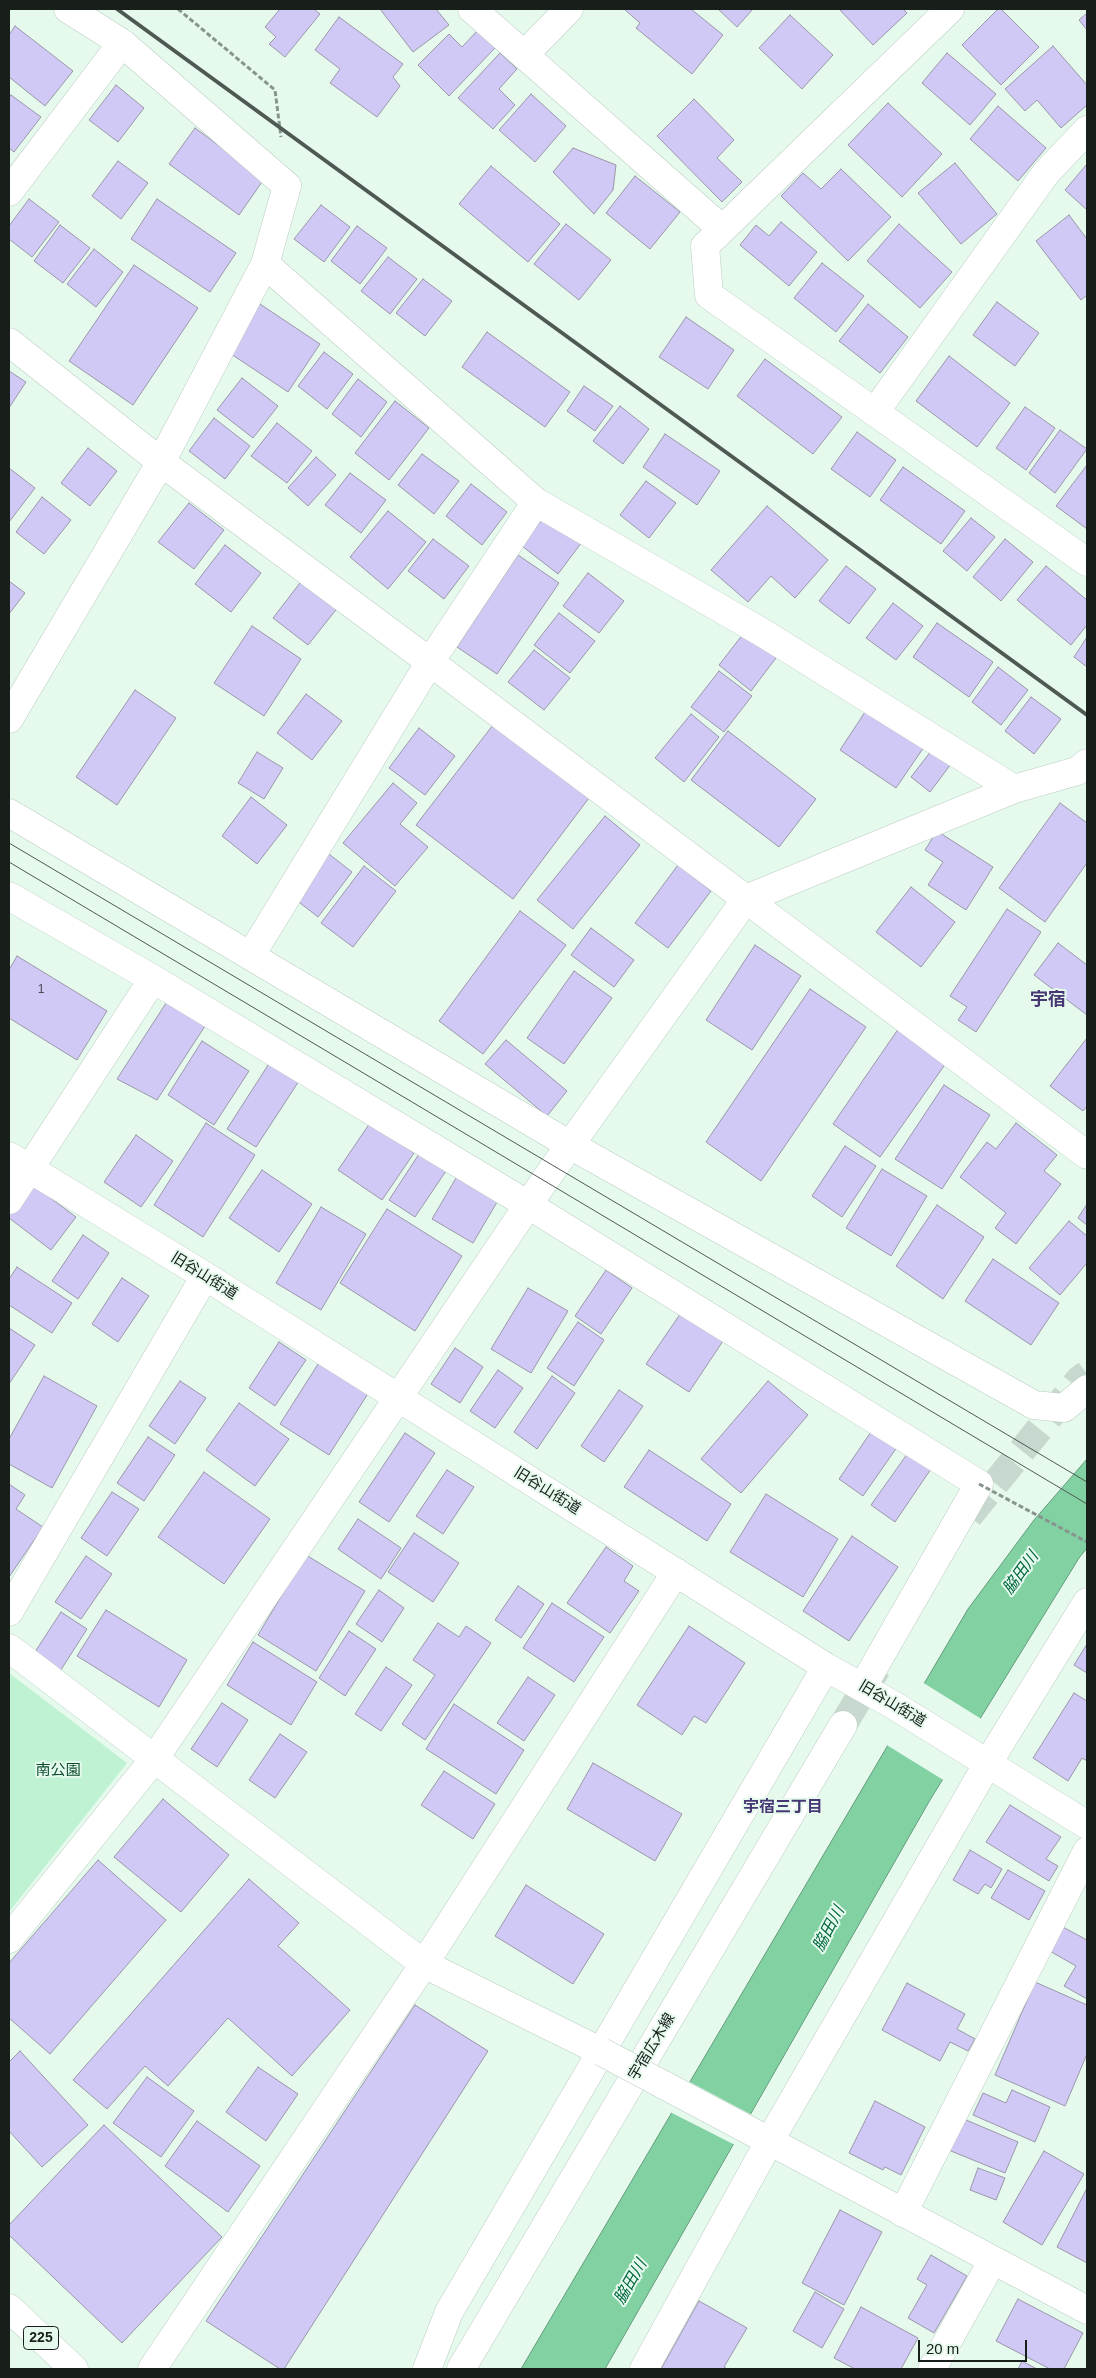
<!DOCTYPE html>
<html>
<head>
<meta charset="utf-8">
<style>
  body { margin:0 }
  #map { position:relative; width:1096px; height:2378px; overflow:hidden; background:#e6f9ed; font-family:Helvetica,sans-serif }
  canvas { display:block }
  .frame { position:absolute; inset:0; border:10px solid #181f1b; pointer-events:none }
  .scale { position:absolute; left:918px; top:2340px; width:109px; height:22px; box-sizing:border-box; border:2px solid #181f1b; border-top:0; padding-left:6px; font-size:15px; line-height:18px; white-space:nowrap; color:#181f1b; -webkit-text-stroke:4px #e6f9ed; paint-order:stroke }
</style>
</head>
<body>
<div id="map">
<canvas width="1096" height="2378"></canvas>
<div class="frame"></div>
<div class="scale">20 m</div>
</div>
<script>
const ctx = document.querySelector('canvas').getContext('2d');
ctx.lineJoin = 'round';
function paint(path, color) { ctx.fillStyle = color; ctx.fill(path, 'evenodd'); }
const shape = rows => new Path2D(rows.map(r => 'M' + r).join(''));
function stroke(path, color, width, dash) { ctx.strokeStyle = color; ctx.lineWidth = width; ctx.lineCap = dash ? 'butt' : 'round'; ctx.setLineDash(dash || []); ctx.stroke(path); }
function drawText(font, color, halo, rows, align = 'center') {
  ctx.font = font + ' Helvetica,"Noto Sans JP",sans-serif'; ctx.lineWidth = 4; ctx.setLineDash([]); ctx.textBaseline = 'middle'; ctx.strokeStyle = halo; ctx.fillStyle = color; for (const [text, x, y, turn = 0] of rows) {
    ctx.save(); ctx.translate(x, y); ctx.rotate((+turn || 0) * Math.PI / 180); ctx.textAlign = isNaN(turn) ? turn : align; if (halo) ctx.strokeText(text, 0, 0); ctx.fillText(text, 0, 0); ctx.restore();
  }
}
paint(shape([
  [9,1673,127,1763,9,1912]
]), '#bef2d2');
const water = shape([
  [1087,1459,1087,1548,1079,1558,930,1800,605,2369,521,2369,968,1609,1034,1520,1087,1459]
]);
paint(water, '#81d1a3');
stroke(water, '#629c7a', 1);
paint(shape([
  [922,1682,983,1720,945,1781,885,1744],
  [688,2081,754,2116,737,2146,670,2112]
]), '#e6f9ed');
const building = shape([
  [280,9,314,9,320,14,285,57,269,44,276,37,265,27,280,9],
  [380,9,436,9,449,25,413,52,380,9],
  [624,9,691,9,723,35,692,74,636,28,640,23,624,9],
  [718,9,753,9,737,27,718,9],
  [839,9,903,9,907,13,873,45,839,9],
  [998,9,1001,9,1039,47,1001,85,962,45,998,9],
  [1087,13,1087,30,1079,20,1087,13],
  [790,15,833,55,802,89,759,48,790,15],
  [339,17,403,64,393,77,400,86,377,117,330,83,340,69,315,50,339,17],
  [15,26,73,71,45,106,9,77,9,35,15,26],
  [477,31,495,48,449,96,418,65,449,34,462,47,477,31],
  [1053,46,1087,85,1087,105,1061,128,1037,100,1025,111,1005,89,1053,46],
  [500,53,517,69,499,89,515,105,493,129,458,98,500,53],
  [947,53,996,94,970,125,922,83,947,53],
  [116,85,144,108,118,142,89,120,116,85],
  [531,94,566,126,535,162,499,130,531,94],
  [11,95,41,117,14,152,9,148,9,98,11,95],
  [694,99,734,140,717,158,742,182,722,202,657,136,694,99],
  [888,103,942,154,902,197,848,145,888,103],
  [998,106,1046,148,1018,181,970,139,998,106],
  [195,128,264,179,239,215,169,164,195,128],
  [573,148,616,165,613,190,594,214,553,172,573,148],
  [118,161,148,183,121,219,92,196,118,161],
  [955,163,997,214,961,244,918,193,955,163],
  [1087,164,1087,210,1065,190,1087,164],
  [491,166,560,224,528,262,459,204,491,166],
  [841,169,891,217,848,261,781,196,803,173,821,189,841,169],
  [635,176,680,212,650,249,606,213,635,176],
  [29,199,59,222,32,257,9,239,9,226,29,199],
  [157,199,236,253,210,292,131,239,157,199],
  [321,205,350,227,324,262,294,239,321,205],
  [1069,215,1087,239,1087,295,1081,300,1036,241,1069,215],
  [781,222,817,252,789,286,740,245,756,225,769,236,781,222],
  [566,224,611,260,579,300,534,264,566,224],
  [899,224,952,272,920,308,867,261,899,224],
  [60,225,90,248,63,283,34,261,60,225],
  [357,226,387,248,360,284,331,261,357,226],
  [94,249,123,272,96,307,67,284,94,249],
  [388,257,417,279,390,314,361,291,388,257],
  [822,263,864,296,836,332,794,298,822,263],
  [134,265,198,308,133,405,69,361,134,265],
  [423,279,452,301,425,336,396,313,423,279],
  [997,302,1039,333,1015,366,973,335,997,302],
  [260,304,320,344,288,392,228,352,260,304],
  [868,304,908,337,880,373,839,341,868,304],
  [686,317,734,350,708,389,659,357,686,317],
  [487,332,570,392,545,427,462,367,487,332],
  [324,352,353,374,327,409,298,386,324,352],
  [949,356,1010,403,977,447,916,401,949,356],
  [765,359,842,417,813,454,737,396,765,359],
  [9,371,26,382,9,408,9,371],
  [242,378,278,406,253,438,217,410,242,378],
  [358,379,387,402,361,437,332,414,358,379],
  [584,386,613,406,595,431,567,411,584,386],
  [395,401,429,428,389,480,355,453,395,401],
  [620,406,649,429,623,464,593,441,620,406],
  [1025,407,1055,428,1026,470,996,448,1025,407],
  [214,418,250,446,225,479,189,451,214,418],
  [277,423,312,451,287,483,251,456,277,423],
  [1060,430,1087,449,1055,493,1029,473,1060,430],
  [857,432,896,460,870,497,831,469,857,432],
  [665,434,720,471,697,505,643,467,665,434],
  [88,448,117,471,90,506,61,483,88,448],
  [422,454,459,481,434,514,398,485,422,454],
  [316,457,336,475,308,506,288,488,316,457],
  [1087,465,1087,529,1056,506,1087,465],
  [903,467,965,511,941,544,880,500,903,467],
  [9,468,35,488,9,522,9,468],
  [350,473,386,500,361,533,325,505,350,473],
  [646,481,676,503,649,538,620,515,646,481],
  [471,484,507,512,482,545,446,516,471,484],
  [42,497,71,520,44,554,16,532,42,497],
  [189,503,224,530,194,569,158,542,189,503],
  [767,506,828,560,795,598,771,576,748,602,711,570,767,506],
  [388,511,426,542,388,589,350,557,388,511],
  [546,514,582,542,558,574,522,546,546,514],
  [971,518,995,537,967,571,943,551,971,518],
  [433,539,469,566,444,599,408,571,433,539],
  [1005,539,1033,562,1001,601,973,577,1005,539],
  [225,545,261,573,231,612,195,584,225,545],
  [518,555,559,583,497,674,457,647,518,555],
  [846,566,876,589,849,624,819,601,846,566],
  [1046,566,1087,600,1087,625,1071,645,1017,600,1046,566],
  [588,573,624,601,599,633,563,606,588,573],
  [303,579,339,606,308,645,273,618,303,579],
  [9,581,25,593,9,614,9,581],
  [893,603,923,626,896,660,866,638,893,603],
  [559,613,595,641,570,673,534,645,559,613],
  [937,623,993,662,969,697,913,657,937,623],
  [252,626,301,659,264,716,214,683,252,626],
  [747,629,779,654,751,691,719,665,747,629],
  [1087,637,1087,667,1074,657,1087,637],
  [534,650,570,678,544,710,508,682,534,650],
  [998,667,1028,690,1001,725,972,702,998,667],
  [719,671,752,696,724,732,691,707,719,671],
  [135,690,176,718,117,805,76,777,135,690],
  [306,694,342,721,312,760,277,733,306,694],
  [1031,697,1061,719,1034,754,1005,731,1031,697],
  [867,709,924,747,896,788,840,750,867,709],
  [691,714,719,737,684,782,655,758,691,714],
  [496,721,592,794,513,899,416,825,496,721],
  [419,728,455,756,425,795,389,768,419,728],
  [728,731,816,799,779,847,691,780,728,731],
  [935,746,954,760,930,792,911,777,935,746],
  [257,752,283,768,264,799,238,783,257,752],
  [393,783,417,803,400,824,428,847,395,886,343,843,393,783],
  [251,797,287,825,257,864,222,836,251,797],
  [1060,803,1087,823,1087,863,1045,922,999,888,1060,803],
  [605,816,640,845,573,929,537,900,605,816],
  [937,831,993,867,966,910,928,885,943,862,925,850,937,831],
  [325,851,352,872,318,917,291,896,325,851],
  [678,865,711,891,668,948,635,923,678,865],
  [364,866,396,891,353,947,321,923,364,866],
  [911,887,955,922,921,967,876,932,911,887],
  [1007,909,1041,932,976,1032,958,1020,967,1007,950,996,1007,909],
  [520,911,566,945,483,1054,439,1021,520,911],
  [591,928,634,960,614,987,571,955,591,928],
  [1058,943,1087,965,1087,1015,1034,975,1058,943],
  [755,945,801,976,752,1050,706,1020,755,945],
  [17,956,107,1011,77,1060,9,1018,9,970,17,956],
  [574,971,612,998,564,1064,527,1038,574,971],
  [810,989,866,1027,761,1181,706,1142,810,989],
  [168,1000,207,1023,157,1100,117,1079,168,1000],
  [903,1022,951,1056,880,1157,833,1124,903,1022],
  [1087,1038,1087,1106,1083,1111,1050,1086,1087,1038],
  [506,1040,567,1091,547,1116,485,1064,506,1040],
  [202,1041,249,1071,214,1125,168,1095,202,1041],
  [270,1062,299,1081,256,1147,227,1129,270,1062],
  [944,1085,990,1115,942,1189,895,1159,944,1085],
  [206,1123,255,1155,203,1237,154,1205,206,1123],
  [370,1123,414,1153,382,1200,338,1170,370,1123],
  [1016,1123,1057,1155,1044,1171,1061,1184,1016,1244,995,1228,1006,1213,960,1177,987,1142,996,1149,1016,1123],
  [136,1135,173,1161,141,1207,104,1182,136,1135],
  [845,1146,876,1166,842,1217,812,1196,845,1146],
  [419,1154,446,1171,415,1217,389,1200,419,1154],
  [882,1169,927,1196,891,1256,846,1228,882,1169],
  [262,1170,312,1204,279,1252,229,1218,262,1170],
  [459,1173,500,1197,473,1243,432,1219,459,1173],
  [29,1182,76,1217,51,1250,9,1218,9,1209,29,1182],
  [1087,1204,1087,1225,1078,1218,1087,1204],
  [937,1205,984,1237,943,1299,896,1266,937,1205],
  [321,1207,366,1234,321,1310,276,1283,321,1207],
  [387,1209,462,1256,415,1331,340,1283,387,1209],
  [1069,1221,1087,1236,1087,1263,1060,1295,1029,1268,1069,1221],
  [83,1235,109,1253,78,1299,52,1281,83,1235],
  [993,1259,1059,1303,1031,1345,965,1301,993,1259],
  [17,1267,72,1303,52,1333,9,1305,9,1279,17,1267],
  [606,1270,632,1288,601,1334,575,1316,606,1270],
  [122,1278,149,1296,118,1342,92,1324,122,1278],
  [528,1288,568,1311,531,1373,491,1349,528,1288],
  [685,1307,727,1335,689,1392,646,1364,685,1307],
  [578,1322,604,1340,574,1386,547,1368,578,1322],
  [9,1328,35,1345,9,1384,9,1328],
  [279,1342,306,1360,275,1406,249,1388,279,1342],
  [455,1348,483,1367,460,1403,431,1384,455,1348],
  [320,1361,369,1392,329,1455,280,1424,320,1361],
  [498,1370,523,1388,495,1428,470,1411,498,1370],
  [44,1376,97,1406,52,1488,9,1464,9,1439,44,1376],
  [552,1376,575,1393,537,1449,514,1432,552,1376],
  [180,1381,206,1398,175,1444,149,1426,180,1381],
  [768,1381,808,1415,741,1493,701,1459,768,1381],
  [619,1390,643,1406,604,1462,581,1446,619,1390],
  [239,1403,289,1439,255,1486,206,1450,239,1403],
  [877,1423,902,1440,863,1496,839,1479,877,1423],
  [405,1433,435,1453,389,1522,359,1502,405,1433],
  [148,1437,175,1455,144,1501,117,1483,148,1437],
  [649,1450,731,1504,707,1541,624,1487,649,1450],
  [910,1450,933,1466,895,1522,871,1505,910,1450],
  [447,1470,474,1487,443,1534,416,1516,447,1470],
  [204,1472,270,1519,224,1584,158,1537,204,1472],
  [9,1484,25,1495,16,1509,43,1527,9,1577,9,1484],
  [112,1492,139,1509,107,1556,81,1538,112,1492],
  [766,1494,838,1539,803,1597,730,1552,766,1494],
  [358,1519,401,1548,381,1579,338,1549,358,1519],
  [414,1533,459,1563,433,1602,388,1572,414,1533],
  [852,1536,898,1567,849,1641,803,1611,852,1536],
  [606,1547,633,1566,624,1581,639,1591,610,1633,567,1603,606,1547],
  [306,1555,365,1591,316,1671,258,1635,306,1555],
  [86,1556,112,1574,81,1619,55,1602,86,1556],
  [518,1586,544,1604,521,1638,495,1620,518,1586],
  [379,1590,404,1608,382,1642,356,1624,379,1590],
  [552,1603,604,1637,574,1682,523,1648,552,1603],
  [106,1610,187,1660,159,1707,77,1656,106,1610],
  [61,1612,87,1629,57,1676,31,1658,61,1612],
  [438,1623,459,1637,466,1626,491,1643,425,1740,402,1724,435,1675,413,1660,438,1623],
  [689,1626,745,1663,706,1723,694,1716,682,1735,637,1705,689,1626],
  [349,1631,376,1649,345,1696,319,1678,349,1631],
  [253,1642,317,1682,291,1725,227,1685,253,1642],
  [1087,1644,1087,1673,1074,1665,1087,1644],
  [386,1667,412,1685,381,1731,355,1714,386,1667],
  [528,1677,555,1695,524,1741,497,1723,528,1677],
  [1074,1693,1087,1701,1087,1761,1082,1758,1068,1781,1033,1758,1074,1693],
  [222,1703,248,1720,217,1767,191,1749,222,1703],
  [454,1704,524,1750,496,1794,426,1749,454,1704],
  [280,1734,307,1752,275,1798,249,1780,280,1734],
  [593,1763,682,1814,655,1861,567,1809,593,1763],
  [444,1771,495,1804,473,1839,421,1805,444,1771],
  [163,1799,229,1855,181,1912,114,1857,163,1799],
  [1010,1805,1061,1837,1046,1859,1058,1866,1049,1881,986,1842,1010,1805],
  [970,1850,1002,1869,991,1888,985,1884,978,1894,953,1880,970,1850],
  [98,1860,166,1920,50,2054,9,2018,9,1963,98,1860],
  [1008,1870,1045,1891,1029,1920,991,1898,1008,1870],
  [249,1879,299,1923,278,1946,350,2010,292,2076,228,2018,168,2086,145,2066,107,2109,73,2080,249,1879],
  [526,1885,604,1934,573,1984,495,1936,526,1885],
  [1061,1926,1087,1940,1087,1999,1064,1986,1076,1966,1048,1950,1061,1926],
  [1035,1982,1087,2005,1087,2054,1065,2106,995,2075,1035,1982],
  [907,1983,965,2014,957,2029,975,2039,968,2051,950,2042,940,2061,882,2030,907,1983],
  [415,2005,488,2051,284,2369,280,2369,206,2321,415,2005],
  [20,2051,88,2125,42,2167,9,2131,9,2062,20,2051],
  [258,2067,298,2094,266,2141,226,2112,258,2067],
  [147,2077,194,2111,161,2157,113,2123,147,2077],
  [1012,2090,1050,2107,1035,2142,973,2115,983,2093,1006,2103,1012,2090],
  [875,2101,925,2127,901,2175,885,2167,883,2170,849,2153,875,2101],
  [959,2117,1018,2142,1005,2173,946,2149,959,2117],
  [197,2121,260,2166,228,2212,165,2166,197,2121],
  [104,2125,222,2237,122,2343,9,2235,9,2225,104,2125],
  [1044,2151,1084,2174,1042,2245,1003,2222,1044,2151],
  [978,2168,1005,2178,996,2200,970,2190,978,2168],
  [1087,2188,1087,2263,1057,2247,1087,2188],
  [840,2210,882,2232,844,2305,802,2283,840,2210],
  [931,2255,967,2276,934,2333,908,2318,927,2285,917,2279,931,2255],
  [815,2292,844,2309,822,2348,793,2331,815,2292],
  [1018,2299,1083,2333,1064,2369,1050,2369,996,2341,1018,2299],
  [699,2301,747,2328,724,2367,727,2369,661,2369,699,2301],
  [861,2307,918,2338,901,2369,855,2369,834,2358,861,2307],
  [1022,2361,1037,2369,1018,2369,1022,2361]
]);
paint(building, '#d0c9f5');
stroke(building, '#9997a8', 1);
stroke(shape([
  [969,1516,1079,1380,1087,1374],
  [843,1725,877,1668]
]), '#c7d8ce', 28, [28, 14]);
const minor = shape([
  [472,9,722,229],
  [950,9,705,246,709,295,1087,562],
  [524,55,569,9],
  [9,192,122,43],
  [265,264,536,502,763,633,1014,789],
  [9,342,161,462,430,662,1087,1155],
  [875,412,1046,173,1087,130],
  [9,719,161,462,265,264,287,186,122,43,68,9],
  [9,813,570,1145,1034,1405,1064,1408,1087,1389],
  [9,896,153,979,530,1206,979,1484,863,1686],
  [251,955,430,662,536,502],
  [9,1156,205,1276,826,1667,895,1706,1087,1825],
  [9,1200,153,979],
  [9,1612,205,1276],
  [9,1648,424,1964,602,2052],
  [9,1939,155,1758,545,1180,746,899,1014,789,1077,771,1087,763],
  [662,2084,1087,2310],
  [903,2213,1087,1851],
  [152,2369,424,1964,676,1572],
  [427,2369,449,2312,826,1667],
  [461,2369,843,1725],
  [644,2369,769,2142,988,1763,1087,1602],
  [932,2369,993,2260]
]);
const highway = shape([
  [9,2308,74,2369]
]);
stroke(minor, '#bccec3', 29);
stroke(highway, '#bccec3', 29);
stroke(shape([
  [178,9,275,90,281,137]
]), '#88958d', 3, [5, 2.5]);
stroke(minor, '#fff', 28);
stroke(highway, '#fff', 28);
stroke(shape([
  [9,843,1087,1482],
  [9,862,1087,1504]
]), '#4f5953', 1);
stroke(shape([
  [117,9,1087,715]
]), '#4f5953', 4);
const minorBridge = shape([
  [602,2052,662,2084]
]);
stroke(minorBridge, '#bccec3', 29, []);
stroke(shape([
  [979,1484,1087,1542]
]), '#88958d', 3, [5, 2.5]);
stroke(minorBridge, '#fff', 28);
drawText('12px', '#464a52', null, [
  ["1",41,990]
]);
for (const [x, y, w] of [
  [41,2338,35]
]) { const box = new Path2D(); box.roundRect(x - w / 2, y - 11.5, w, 23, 4); ctx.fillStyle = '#e6f9ed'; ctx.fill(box); stroke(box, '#181f1b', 1); }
drawText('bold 14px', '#181f1b', null, [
  ["225",41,2338]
]);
drawText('15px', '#181f1b', '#e6f9ed', [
  ["旧谷山街道",204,1276,32],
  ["旧谷山街道",547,1491,32],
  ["旧谷山街道",892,1704,31],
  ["宇宿広木線",652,2047,-59]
]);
drawText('15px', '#0b4b2e', '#e6f9ed', [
  ["南公園",58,1771]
]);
drawText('italic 16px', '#00673e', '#e6f9ed', [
  ["脇田川",1021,1573,-54],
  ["脇田川",829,1929,-62],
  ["脇田川",631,2282,-60]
]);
drawText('bold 16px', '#473875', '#e6f9ed', [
  ["宇宿三丁目",783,1808]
]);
drawText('bold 18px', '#473875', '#e6f9ed', [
  ["宇宿",1048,1000]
]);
</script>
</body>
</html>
